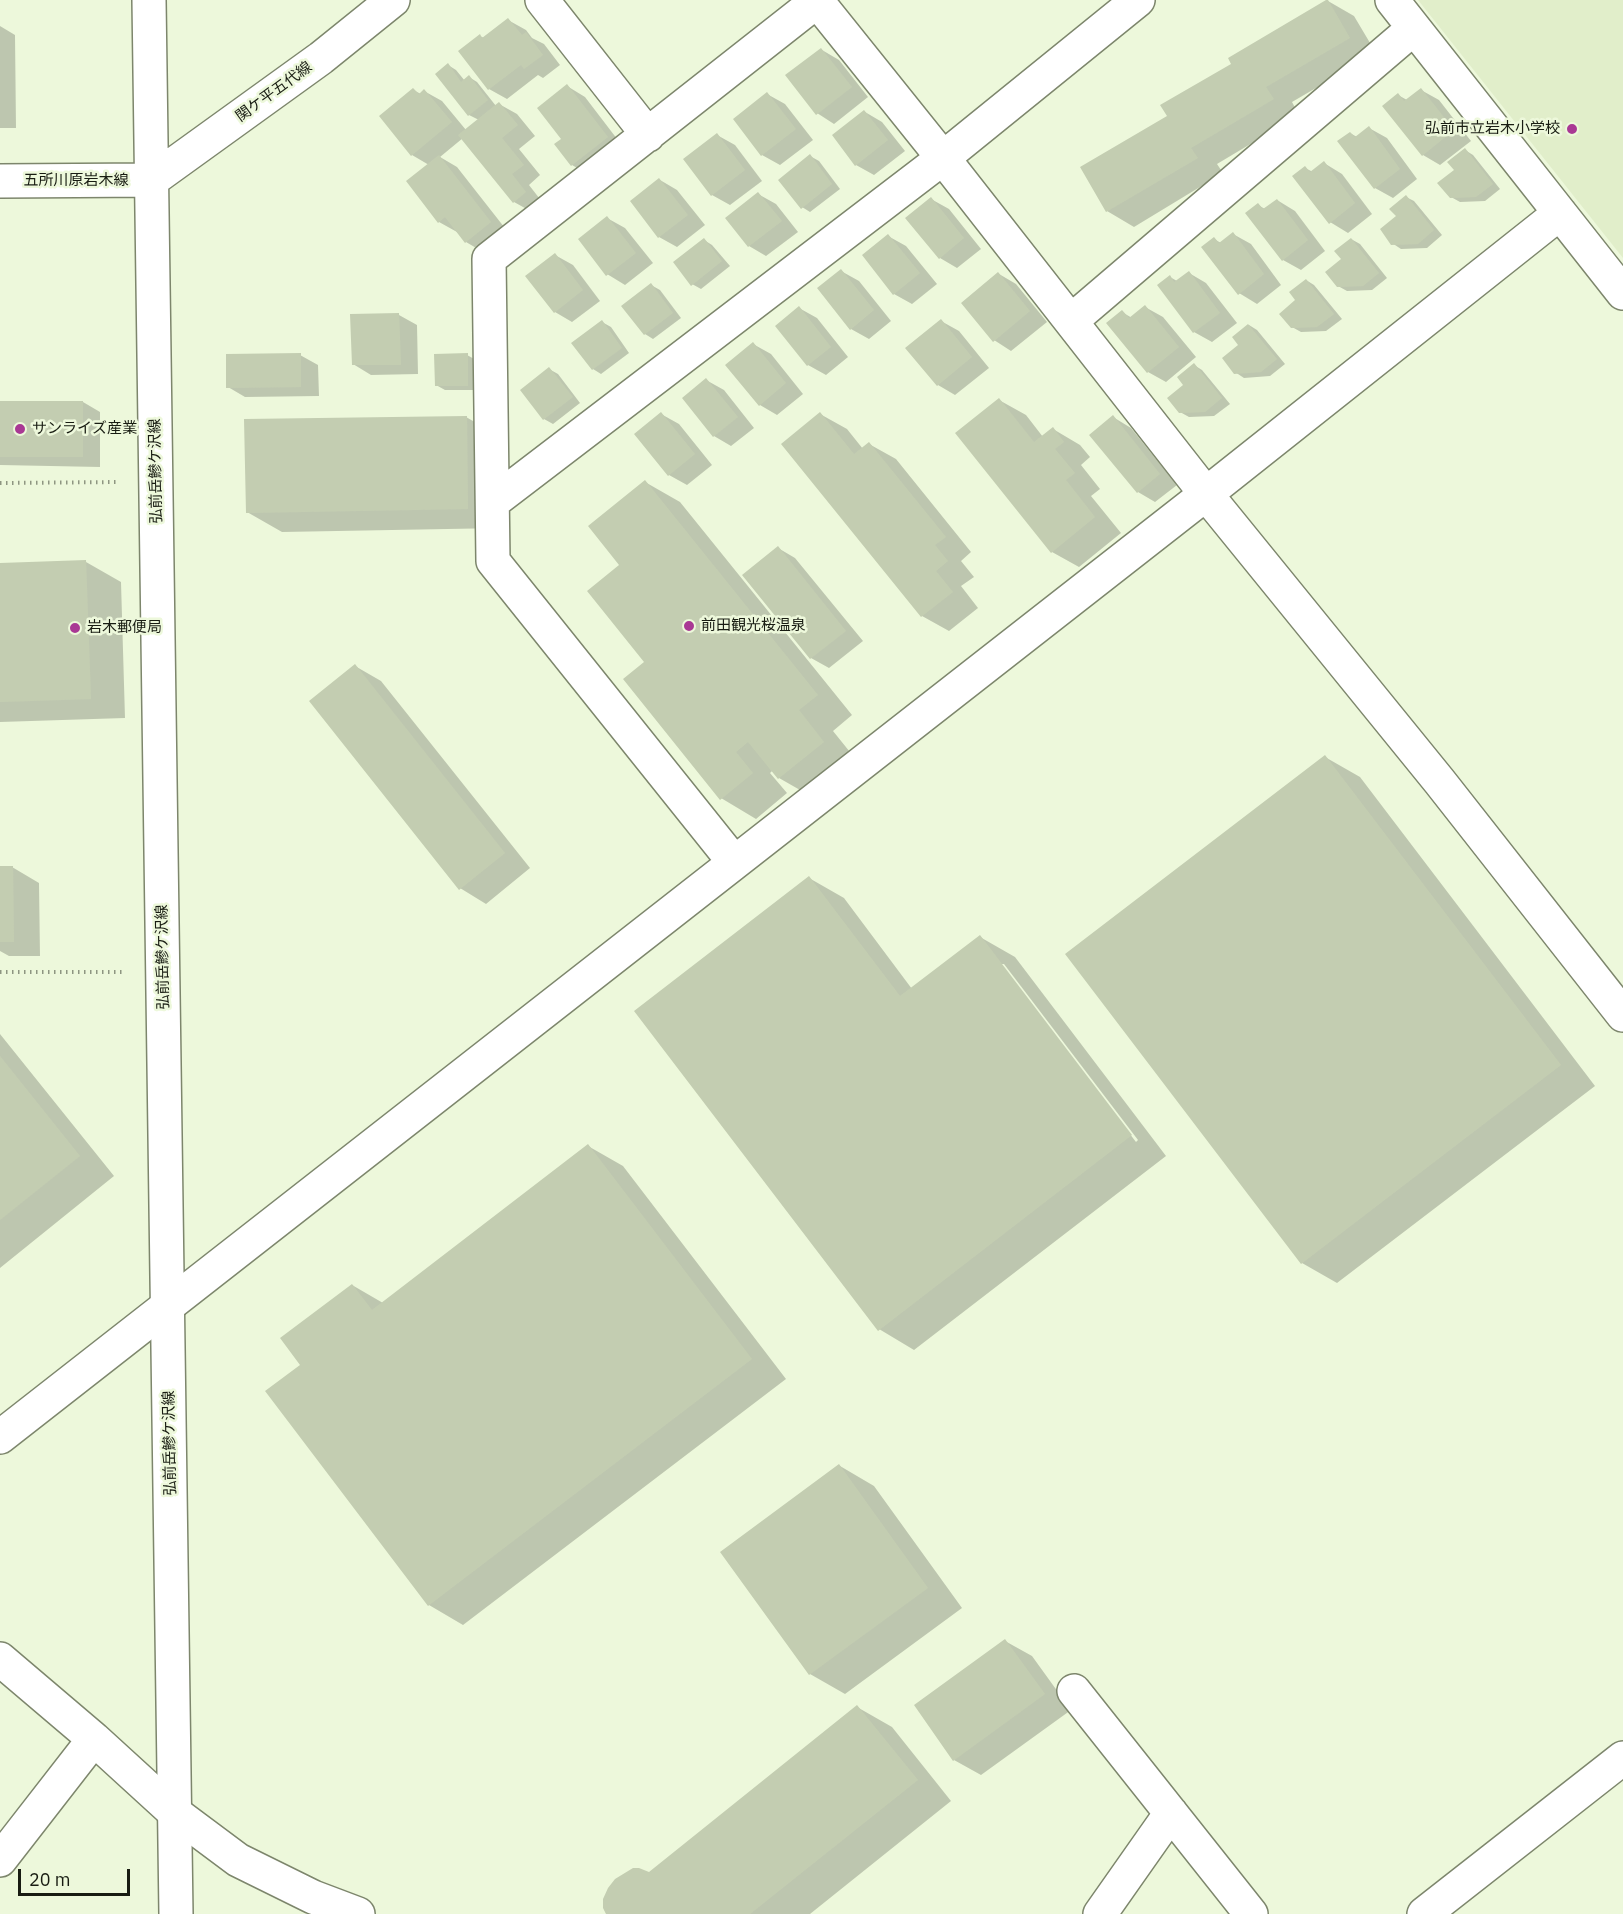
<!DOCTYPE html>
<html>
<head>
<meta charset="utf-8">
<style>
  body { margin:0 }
  #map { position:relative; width:1623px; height:1914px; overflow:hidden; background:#edf8db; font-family:"IBM Plex Sans",sans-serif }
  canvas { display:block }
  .scale { position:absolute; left:18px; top:1869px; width:112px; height:27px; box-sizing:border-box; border:3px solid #181c12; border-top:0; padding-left:8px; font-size:18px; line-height:21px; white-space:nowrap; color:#181c12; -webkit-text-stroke:4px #edf8db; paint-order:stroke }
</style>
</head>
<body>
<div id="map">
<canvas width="1623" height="1914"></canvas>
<div class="scale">20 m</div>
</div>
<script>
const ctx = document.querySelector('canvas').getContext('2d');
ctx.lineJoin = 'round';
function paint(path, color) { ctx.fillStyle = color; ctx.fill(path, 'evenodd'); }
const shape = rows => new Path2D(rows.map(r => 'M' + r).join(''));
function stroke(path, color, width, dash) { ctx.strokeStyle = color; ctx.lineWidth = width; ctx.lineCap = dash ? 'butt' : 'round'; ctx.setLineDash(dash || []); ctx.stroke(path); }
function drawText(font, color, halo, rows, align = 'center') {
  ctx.font = font + ' "IBM Plex Sans","Noto Sans JP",sans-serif'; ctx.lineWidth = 5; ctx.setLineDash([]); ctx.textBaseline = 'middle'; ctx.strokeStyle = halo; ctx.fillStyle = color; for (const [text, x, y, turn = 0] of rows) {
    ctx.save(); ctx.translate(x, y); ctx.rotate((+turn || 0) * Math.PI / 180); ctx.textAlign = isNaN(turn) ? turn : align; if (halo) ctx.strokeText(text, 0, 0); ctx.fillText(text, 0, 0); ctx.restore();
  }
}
paint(shape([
  [1418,0,1623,0,1623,258]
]), '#e1eeca');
paint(shape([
  [1328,1,1354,16,1376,53,1292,102,1299,115,1217,164,1223,173,1134,227,1107,211,1082,168,1169,116,1233,64],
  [508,20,526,30,532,38,544,44,560,65,543,78,538,75,507,99,489,89,480,36,484,38],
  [0,26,15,35,16,128,0,128],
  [822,50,839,60,868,97,834,124,817,113],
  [448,65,456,70,465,81,469,77,477,82,496,106,499,104,517,114,535,136,519,149,540,175,529,185,543,203,532,212,514,202,463,138,440,157,457,167,508,232,483,252,466,242,457,232,439,222,429,165,412,155,413,90,421,94,424,91,442,101,466,130,479,120,469,115],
  [567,86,585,97,624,148,589,175,572,165],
  [1421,90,1439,100,1471,141,1440,165,1423,155,1398,95,1407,100],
  [767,94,785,104,813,140,780,165,762,155],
  [865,112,882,122,905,151,874,175,856,165],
  [1369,128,1387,138,1417,179,1393,198,1375,188,1350,133,1357,137],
  [717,135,735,145,762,181,730,205,712,195,685,160],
  [1465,150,1473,155,1500,189,1485,201,1460,202,1451,197,1456,170],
  [810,156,819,161,840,189,810,212,802,207],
  [1324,163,1342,174,1372,214,1348,233,1330,222,1305,168,1313,172],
  [660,180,677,190,705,225,677,247,659,237],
  [758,194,776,204,798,232,766,256,749,246],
  [1406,197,1414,201,1442,235,1427,248,1401,249,1392,243,1398,216],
  [931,199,949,209,981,249,957,268,940,258],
  [1277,200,1295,211,1325,251,1301,270,1283,260,1258,205,1265,209],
  [607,218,625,228,653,263,625,285,607,274],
  [1233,234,1251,244,1281,285,1257,304,1239,293,1214,239,1221,243],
  [888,236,906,246,937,284,912,304,894,294,864,256],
  [1351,239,1360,244,1387,278,1372,290,1347,291,1338,286,1343,259],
  [704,240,712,245,730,266,701,289,692,284],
  [555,255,573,265,600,301,572,322,555,312],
  [841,271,859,281,891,321,869,339,851,329],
  [1189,273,1206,283,1237,323,1212,342,1194,332,1170,277,1177,281],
  [999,274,1016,284,1047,322,1011,351,994,340],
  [1306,280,1314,285,1342,319,1326,331,1301,332,1292,327,1297,300],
  [651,285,660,290,681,318,653,339,645,334],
  [1145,307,1163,317,1196,357,1166,382,1148,372,1122,312,1132,318],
  [799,308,817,318,848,357,826,375,808,365,777,326],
  [352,315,399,315,417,325,418,374,371,375,353,364],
  [941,321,959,331,989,368,955,395,938,385],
  [602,322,611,327,629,353,601,374,593,369],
  [1249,325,1257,330,1285,364,1270,376,1244,378,1235,372,1241,345],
  [753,344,771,354,803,394,777,415,760,405],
  [300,355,318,365,319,396,245,397,228,387],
  [467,355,476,360,476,390,445,390,436,385],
  [1194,365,1202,370,1230,404,1214,416,1189,417,1180,412,1185,385],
  [549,369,558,374,580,403,553,424,544,419,522,390],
  [706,380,724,390,754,428,731,446,714,436],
  [999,400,1026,415,1043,437,1053,429,1080,445,1090,457,1081,465,1100,489,1091,496,1121,533,1079,567,1052,552],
  [0,402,83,402,100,412,100,467,0,465],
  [661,414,679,424,712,465,687,485,669,475],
  [820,414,847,429,863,449,869,444,896,459,971,552,961,561,974,577,961,586,978,608,949,631,922,616,783,444],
  [466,417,501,437,503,528,282,532,247,512],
  [1113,417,1131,428,1177,485,1155,502,1138,492],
  [645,482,680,502,852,715,833,731,858,762,814,798,779,778,773,770,770,773,787,793,756,819,721,798,646,662],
  [778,548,795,558,863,641,829,668,811,658],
  [86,562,121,582,125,718,0,722,0,565],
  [355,666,381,681,530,868,486,904,460,888],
  [1325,757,1360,777,1595,1086,1337,1283,1302,1263],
  [0,867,12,867,39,883,40,956,9,956,0,951],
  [809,878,844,898,912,989,980,937,1015,957,1166,1156,914,1350,879,1329],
  [1000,964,1004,964,1138,1140,1136,1142],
  [0,1034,114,1176,0,1268],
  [588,1146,623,1166,786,1379,463,1625,429,1605,302,1365,352,1285,383,1303],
  [840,1466,874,1486,962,1608,845,1694,810,1674],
  [1005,1641,1032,1656,1071,1710,981,1775,954,1760],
  [857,1707,892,1727,951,1801,810,1914,608,1914,649,1874]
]), '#0003');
paint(shape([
  [1326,0,1328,0,1350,38,1266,87,1274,99,1191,148,1198,158,1106,212,1080,167,1167,116,1160,105,1231,64,1228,58],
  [508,18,522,35,526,32,543,55,524,69,521,65,488,90,458,51,480,34,482,38],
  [821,48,852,87,816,115,785,75],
  [448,63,461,82,469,75,488,100,468,116,435,74],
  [567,84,608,137,571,166,554,144,561,139,537,108],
  [413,88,419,94,424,89,452,122,411,156,379,116],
  [1421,88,1454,130,1422,156,1382,106,1398,93,1404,101],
  [767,92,796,129,761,156,733,119],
  [499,102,518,125,502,138,524,165,512,174,526,192,513,203,458,135],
  [864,110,888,140,855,166,832,135],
  [1369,126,1400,169,1374,189,1337,141,1350,132,1355,137],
  [717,133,745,170,711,196,683,159],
  [1465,148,1493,184,1476,197,1450,198,1437,183,1454,170,1447,162],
  [810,154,832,184,801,209,778,180],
  [439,155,491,222,465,243,445,217,438,223,406,181],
  [1324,161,1355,203,1329,224,1292,176,1305,166,1310,172],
  [659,178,688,215,658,238,630,201],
  [758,192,782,221,748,247,725,218],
  [1406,195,1434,230,1418,244,1391,245,1380,229,1396,216,1389,209],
  [931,197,964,238,939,259,905,218],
  [1277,199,1308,240,1282,261,1245,213,1258,203,1263,209],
  [607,216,636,253,606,276,578,239],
  [1233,232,1264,274,1238,295,1201,247,1214,237,1219,243],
  [888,234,920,273,893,295,862,255],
  [704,238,722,261,691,286,673,262],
  [1351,238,1379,273,1363,286,1337,287,1325,272,1341,259,1334,251],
  [555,253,583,290,554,313,525,276],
  [841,269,874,310,850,330,817,288],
  [1189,271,1220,313,1193,333,1157,285,1170,275,1174,282],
  [998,272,1030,311,993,342,961,303],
  [1306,279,1334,314,1317,327,1291,328,1279,314,1295,300,1289,292],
  [651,283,673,313,644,335,621,306],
  [1145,305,1179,347,1147,373,1106,323,1122,310,1129,318],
  [799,306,831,347,807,366,775,326],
  [399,313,401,365,352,365,350,314],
  [941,319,972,357,937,386,905,348],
  [602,320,622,348,592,370,571,343],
  [1248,324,1277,359,1261,372,1234,374,1222,358,1238,345,1232,337],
  [753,342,786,383,759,406,725,365],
  [301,353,301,387,226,388,226,354],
  [468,353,468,386,435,386,434,354],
  [1194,363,1222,398,1205,412,1179,413,1167,398,1183,385,1177,377],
  [549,367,573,397,543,420,520,390],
  [706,378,738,417,713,437,682,398],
  [999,398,1034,442,1053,427,1064,442,1055,449,1075,473,1066,480,1095,517,1051,553,955,433],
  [0,401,83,401,83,457,0,457],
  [661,412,695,454,668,476,634,434],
  [820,412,854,454,869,442,946,537,935,545,948,561,936,571,953,592,921,617,781,444],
  [1113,415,1160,474,1137,493,1089,435],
  [467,416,468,509,246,513,244,419],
  [645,480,818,695,799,710,824,742,778,779,748,742,736,752,753,773,720,800,623,679,644,662,587,591,619,565,588,526],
  [778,546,846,631,810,659,742,575],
  [86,560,91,699,0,702,0,563],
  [355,664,505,853,459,890,309,701],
  [1325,755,1561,1065,1301,1264,1065,954],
  [0,866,13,866,14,942,0,942],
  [809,876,900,996,980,935,1132,1135,878,1331,634,1011],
  [0,1056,80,1156,0,1220],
  [588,1144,752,1359,428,1606,265,1391,300,1365,280,1338,352,1284,372,1310],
  [839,1464,928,1588,809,1675,720,1552],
  [1005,1639,1045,1694,953,1761,914,1705],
  [857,1705,918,1780,750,1914,606,1914,603,1908,603,1899,608,1888,615,1879,633,1868,639,1868,649,1872]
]), '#c3cdb1');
const minor = shape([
  [542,0,648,135],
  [1392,0,1623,293],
  [1071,321,1414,28],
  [493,502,943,158,1138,0],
  [734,862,493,561,489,259,817,1,943,158,1206,494,1440,782,1623,1015],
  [0,1437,1206,494,1560,213],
  [0,1659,94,1739,175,1813,238,1860,313,1897,358,1914],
  [1074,1691,1251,1914],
  [0,1860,94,1739],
  [1100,1914,1171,1813],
  [1424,1914,1623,1758]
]);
const major = shape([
  [149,0,176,1914],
  [152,180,321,58,393,0],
  [0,181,152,180]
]);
stroke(minor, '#7d866c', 36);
stroke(major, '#7d866c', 36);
stroke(shape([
  [0,483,119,482],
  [0,972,126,972]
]), '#8e9681', 4, [1.5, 4.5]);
stroke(minor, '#fff', 33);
stroke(major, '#fff', 33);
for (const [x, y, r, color] of [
  [1572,129,6,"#a93894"],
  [20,429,6,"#a93894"],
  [689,626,6,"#a93894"],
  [75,628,6,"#a93894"]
]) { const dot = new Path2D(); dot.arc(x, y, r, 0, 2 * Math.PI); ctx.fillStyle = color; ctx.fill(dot); stroke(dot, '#edf8db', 2); }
drawText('15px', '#181c12', '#edf8db', [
  ["関ケ平五代線",274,92,-36],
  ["五所川原岩木線",76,181],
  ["弘前岳鰺ケ沢線",156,471,-91],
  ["弘前岳鰺ケ沢線",163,957,-91],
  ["弘前岳鰺ケ沢線",170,1443,-91]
]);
drawText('15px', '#181c12', '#edf8db', [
  ["弘前市立岩木小学校",1560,129,"right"],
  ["サンライズ産業",32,429],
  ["前田観光桜温泉",701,626],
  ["岩木郵便局",87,628]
], 'left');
</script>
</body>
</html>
